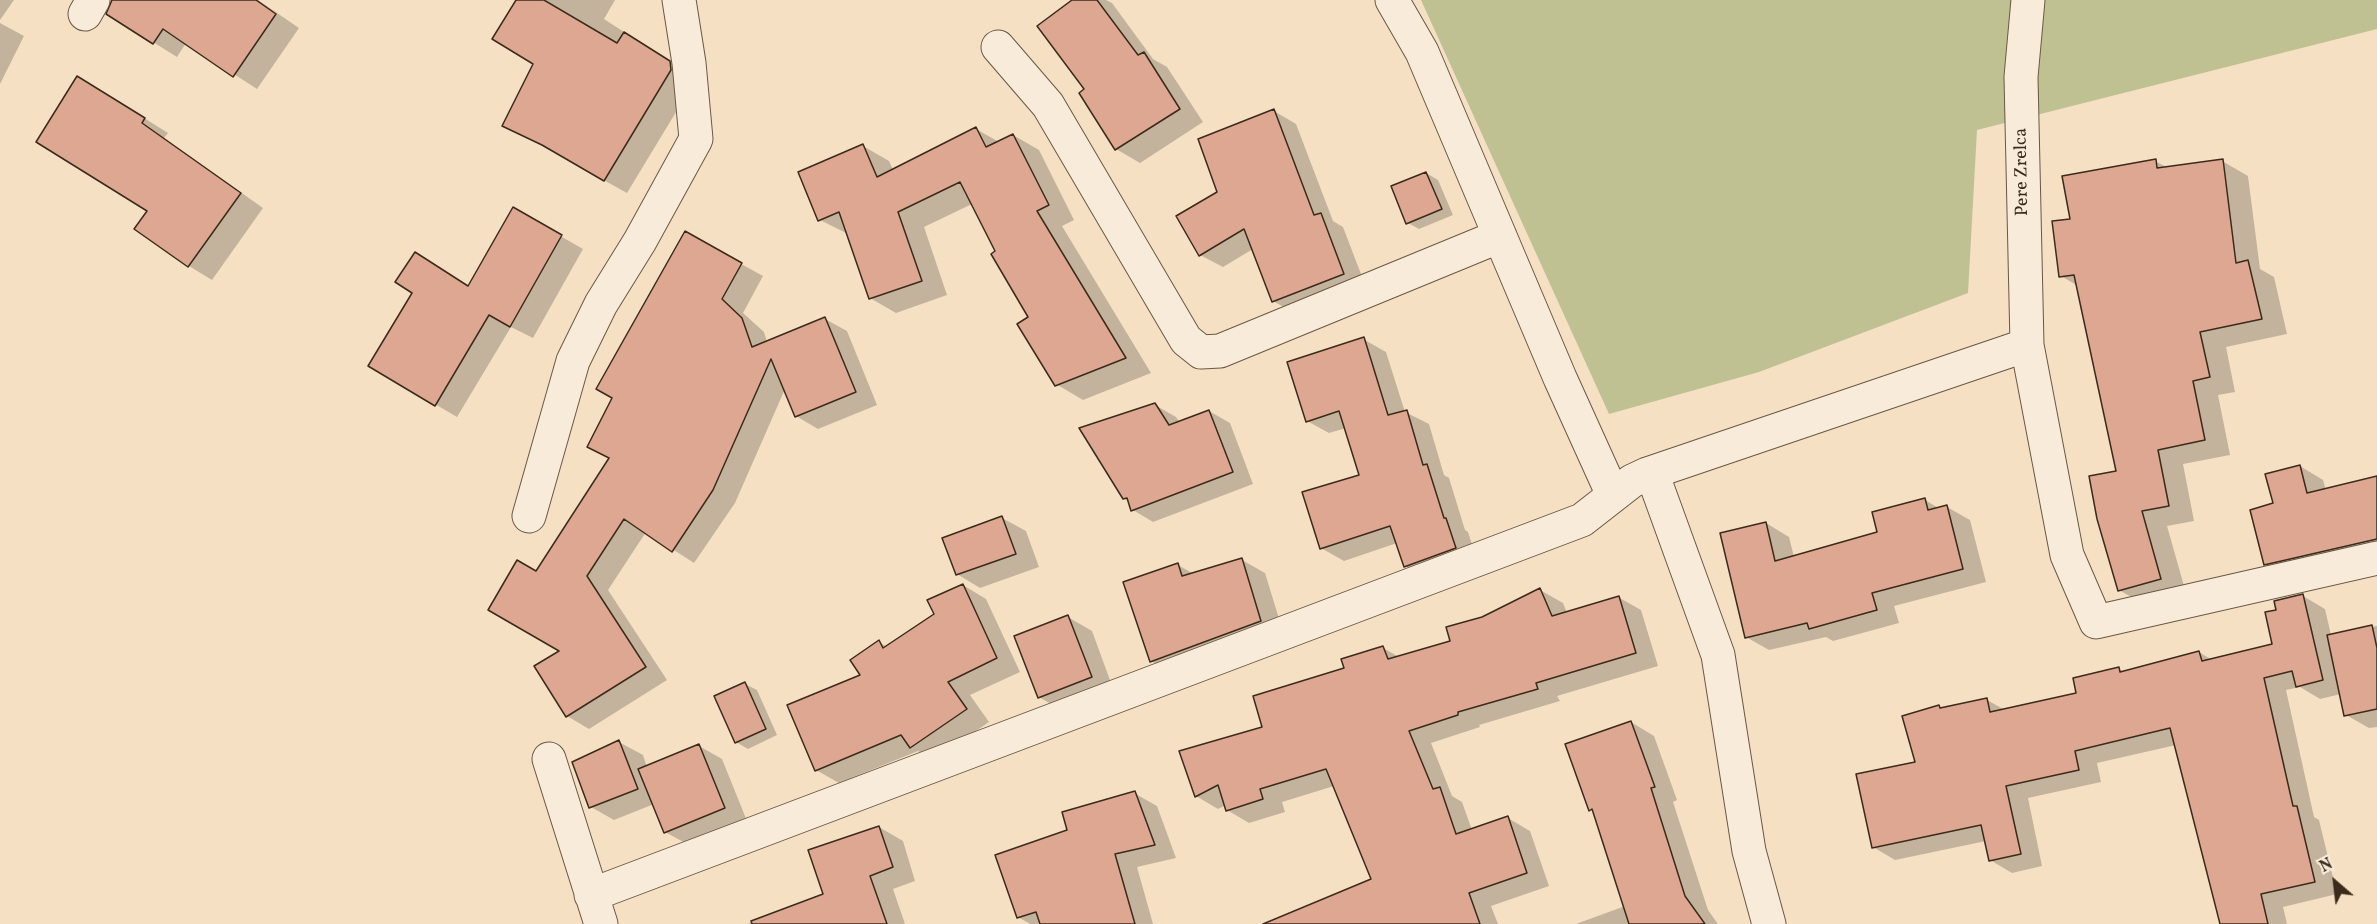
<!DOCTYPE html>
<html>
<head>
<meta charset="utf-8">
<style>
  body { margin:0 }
  #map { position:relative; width:2377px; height:924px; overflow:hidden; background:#f5e0c4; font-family:Vollkorn,serif }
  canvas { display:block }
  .north { position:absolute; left:2305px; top:852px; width:60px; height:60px; -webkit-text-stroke:4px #f8ebd9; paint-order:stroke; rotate:332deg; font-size:16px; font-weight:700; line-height:24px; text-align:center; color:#3c2a1b }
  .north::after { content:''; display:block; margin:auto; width:21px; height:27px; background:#3c2a1b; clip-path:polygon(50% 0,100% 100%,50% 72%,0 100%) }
</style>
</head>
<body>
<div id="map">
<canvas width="2377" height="924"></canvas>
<div class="north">N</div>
</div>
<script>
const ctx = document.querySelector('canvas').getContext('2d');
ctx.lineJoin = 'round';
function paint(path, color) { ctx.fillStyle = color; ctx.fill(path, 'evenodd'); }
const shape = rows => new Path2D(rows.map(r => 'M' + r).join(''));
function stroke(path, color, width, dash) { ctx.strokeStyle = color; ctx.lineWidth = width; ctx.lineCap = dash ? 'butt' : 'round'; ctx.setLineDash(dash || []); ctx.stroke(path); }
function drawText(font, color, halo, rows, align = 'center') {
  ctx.font = font + ' Vollkorn,serif'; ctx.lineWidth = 4.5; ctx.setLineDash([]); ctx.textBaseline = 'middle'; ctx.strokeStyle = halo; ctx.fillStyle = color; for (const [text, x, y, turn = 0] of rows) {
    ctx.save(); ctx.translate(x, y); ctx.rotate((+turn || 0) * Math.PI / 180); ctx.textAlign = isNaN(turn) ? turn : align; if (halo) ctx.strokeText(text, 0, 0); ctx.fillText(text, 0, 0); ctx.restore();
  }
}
paint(shape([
  [1421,0,2377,0,2377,29,1977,130,1968,293,1759,372,1609,414]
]), '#bfc192');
paint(shape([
  [0,0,14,0,0,20],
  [128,0,258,0,299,28,257,89,186,43,177,57,116,19],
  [517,0,615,0,604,19,692,76,693,84,627,193,504,125,535,63],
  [1074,0,1106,0,1112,3,1153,59,1167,67,1203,122,1140,163,1116,149],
  [0,23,24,36,0,84],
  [101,91,168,133,164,138,263,208,212,280,189,266,149,210],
  [1274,111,1296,124,1333,221,1343,227,1366,287,1296,314,1273,301,1253,249,1223,267,1200,255,1219,192],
  [976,129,999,142,1013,135,1039,150,1074,220,1062,226,1151,373,1083,400,1056,384,1030,318,972,204,924,227,947,295,896,313,870,298,848,234,820,220,863,146,889,161,893,170],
  [2155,161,2168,168,2222,161,2248,176,2260,269,2274,277,2287,334,2226,347,2235,392,2218,395,2230,455,2183,464,2194,521,2167,526,2186,593,2145,605,2119,590,2118,472,2078,286,2061,276,2072,220],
  [1426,173,1438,180,1453,215,1419,229,1408,223],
  [513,209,583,249,533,338,511,327,457,417,370,366,414,293,416,254,469,287],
  [685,233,763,276,743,313,764,332,767,342,825,319,847,331,877,405,818,429,796,416,785,389,735,503,694,563,646,532,608,590,667,680,589,729,567,716,561,651,536,573,610,459,589,447,614,398],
  [1363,339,1386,352,1405,412,1429,424,1444,475,1449,478,1465,530,1468,532,1477,560,1427,579,1405,566,1397,543,1344,561,1321,548,1361,476,1346,428,1329,433,1307,421],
  [1155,405,1176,417,1180,423,1209,411,1230,423,1253,484,1153,522,1133,510,1130,502,1124,498],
  [2300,466,2323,480,2326,490,2377,477,2377,558,2289,577,2265,564,2275,504],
  [1925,500,1940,509,1947,507,1970,520,1986,582,1894,606,1899,623,1833,641,1826,637,1769,650,1746,637,1766,523,1789,537,1794,557,1878,533],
  [1002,518,1026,531,1039,567,980,588,957,574],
  [1242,560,1265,573,1284,635,1175,675,1151,661,1178,565,1194,574],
  [963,585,986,599,1020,672,970,695,989,722,934,760,918,751,839,783,816,770,879,642,887,647,935,615],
  [1540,590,1563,603,1567,613,1618,597,1641,610,1658,666,1557,696,1560,701,1479,725,1480,727,1431,743,1452,796,1462,802,1472,830,1508,818,1530,831,1549,886,1491,906,1498,924,1315,924,1373,880,1334,786,1282,802,1285,812,1249,823,1227,810,1226,805,1218,809,1196,796,1264,728,1346,669,1383,648,1399,657,1452,642,1483,618],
  [2303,596,2325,609,2331,635,2377,626,2377,727,2369,728,2346,715,2341,694,2320,699,2300,687,2286,690,2314,817,2319,820,2337,894,2283,907,2287,924,2221,924,2176,745,2097,763,2101,782,2028,798,2042,866,2012,873,1990,860,1986,841,1895,860,1873,847,1917,763,1939,707,1942,709,1987,700,2005,710,2078,694,2118,669,2124,672,2199,652,2212,660,2274,645,2278,611],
  [1068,617,1092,631,1114,691,1063,711,1039,697],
  [745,684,757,690,777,735,748,749,736,742],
  [1631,722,1654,736,1677,800,1673,802,1708,910,1718,924,1576,924,1625,906,1595,812,1590,810],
  [619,742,643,755,647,767,699,746,722,759,747,821,689,845,665,832,654,804,614,820,591,807],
  [1134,793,1157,806,1176,858,1137,867,1153,924,1030,924,1018,917,1069,831],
  [879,827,903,841,915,881,893,889,905,924,747,924,825,895]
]), '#0003');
const building = shape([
  [112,0,256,0,276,14,233,77,163,29,153,44,106,14,112,0],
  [516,0,544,0,617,43,624,32,670,61,671,70,604,181,542,145,502,126,533,64,492,39,516,0],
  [1072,0,1097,0,1138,55,1144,52,1180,109,1115,150,1079,93,1084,89,1037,26,1072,0],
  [77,76,145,118,142,123,241,193,188,267,134,229,147,211,36,142,77,76],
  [1274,109,1314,215,1321,213,1344,274,1272,302,1244,229,1199,256,1176,216,1217,192,1198,139,1274,109],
  [976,127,986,147,1013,134,1049,205,1037,211,1126,358,1055,386,1017,324,1028,317,991,254,995,251,960,182,898,212,922,281,869,299,839,212,818,221,798,172,863,144,877,177,976,127],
  [2156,159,2157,168,2223,159,2236,263,2248,260,2262,319,2200,332,2210,377,2193,381,2205,440,2158,450,2169,506,2142,511,2161,579,2118,591,2097,519,2089,476,2116,471,2074,275,2059,277,2052,221,2070,219,2062,176,2156,159],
  [1426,172,1442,209,1406,224,1391,186,1426,172],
  [513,207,562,235,510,327,489,315,435,406,368,366,412,293,395,282,415,252,468,286,513,207],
  [685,231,742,263,722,299,742,318,752,347,825,317,856,392,795,417,771,359,713,490,672,552,624,519,587,576,646,667,566,717,534,666,559,651,488,610,517,560,536,571,609,458,587,447,612,398,596,389,685,231],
  [1364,337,1388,415,1407,410,1423,465,1427,464,1444,518,1446,518,1456,548,1404,567,1390,526,1320,549,1302,492,1359,475,1339,411,1306,422,1287,362,1364,337],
  [1155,403,1169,425,1209,410,1233,472,1131,511,1127,498,1123,499,1079,428,1155,403],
  [2300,465,2307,493,2377,476,2377,539,2264,565,2250,510,2273,503,2265,474,2300,465],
  [1925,498,1928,510,1947,505,1963,569,1872,593,1877,610,1809,629,1807,623,1745,638,1720,533,1766,522,1775,561,1877,532,1872,512,1925,498],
  [1002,516,1016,554,956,575,942,538,1002,516],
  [1242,558,1261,621,1150,662,1123,582,1178,563,1182,576,1242,558],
  [963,584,997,658,948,682,967,709,910,748,901,735,815,771,787,705,860,675,850,660,879,640,883,648,934,614,927,600,963,584],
  [1540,588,1552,616,1619,596,1636,653,1536,683,1538,689,1458,712,1458,715,1409,731,1433,789,1440,787,1456,834,1508,816,1527,873,1469,893,1480,924,1263,924,1371,879,1326,769,1260,789,1263,799,1226,811,1218,785,1195,797,1179,751,1262,727,1253,696,1344,668,1341,659,1383,646,1388,659,1450,641,1446,627,1482,617,1540,588],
  [2303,594,2323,680,2296,687,2292,671,2264,678,2293,806,2297,806,2315,882,2261,894,2268,924,2220,924,2170,728,2075,751,2079,770,2006,786,2021,854,1989,861,1981,825,1872,848,1856,774,1915,762,1902,716,1939,705,1940,708,1987,698,1990,712,2076,693,2073,678,2119,667,2120,672,2199,651,2202,661,2272,644,2265,612,2276,610,2274,601,2303,594],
  [1068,615,1092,677,1038,698,1014,636,1068,615],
  [2372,625,2377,648,2377,709,2344,716,2327,635,2372,625],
  [745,682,766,729,735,743,714,696,745,682],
  [1631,721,1655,787,1651,788,1685,896,1705,924,1629,924,1592,809,1589,811,1565,744,1631,721],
  [619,740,638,789,589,808,572,762,619,740],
  [699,744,725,808,664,833,638,769,699,744],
  [1135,791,1155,845,1115,854,1135,924,1040,924,1036,912,1017,918,995,855,1067,830,1062,812,1135,791],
  [879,826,893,867,870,876,887,924,752,924,751,921,823,894,808,850,879,826]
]);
paint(building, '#dda792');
stroke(building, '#3c2a1b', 1.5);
const street = shape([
  [1392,0,1422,52,1560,378,1613,495],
  [85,14,93,0],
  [998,47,1048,105,1186,340,1201,352,1220,351,1500,236],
  [2027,345,2021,77,2028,0],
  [1652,473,1718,655,1749,851,1769,924],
  [529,516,573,361,601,304,640,241,696,139,689,63,679,0],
  [549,759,601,924],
  [591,895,1582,520,1632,481,1647,474,2027,345,2067,555,2096,622,2377,558]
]);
stroke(street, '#6a5845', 35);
stroke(street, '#f8ebd9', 33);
drawText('18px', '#3c2a1b', '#f8ebd9', [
  ["Pere Zrelca",2023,172,-91]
]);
</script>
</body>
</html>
